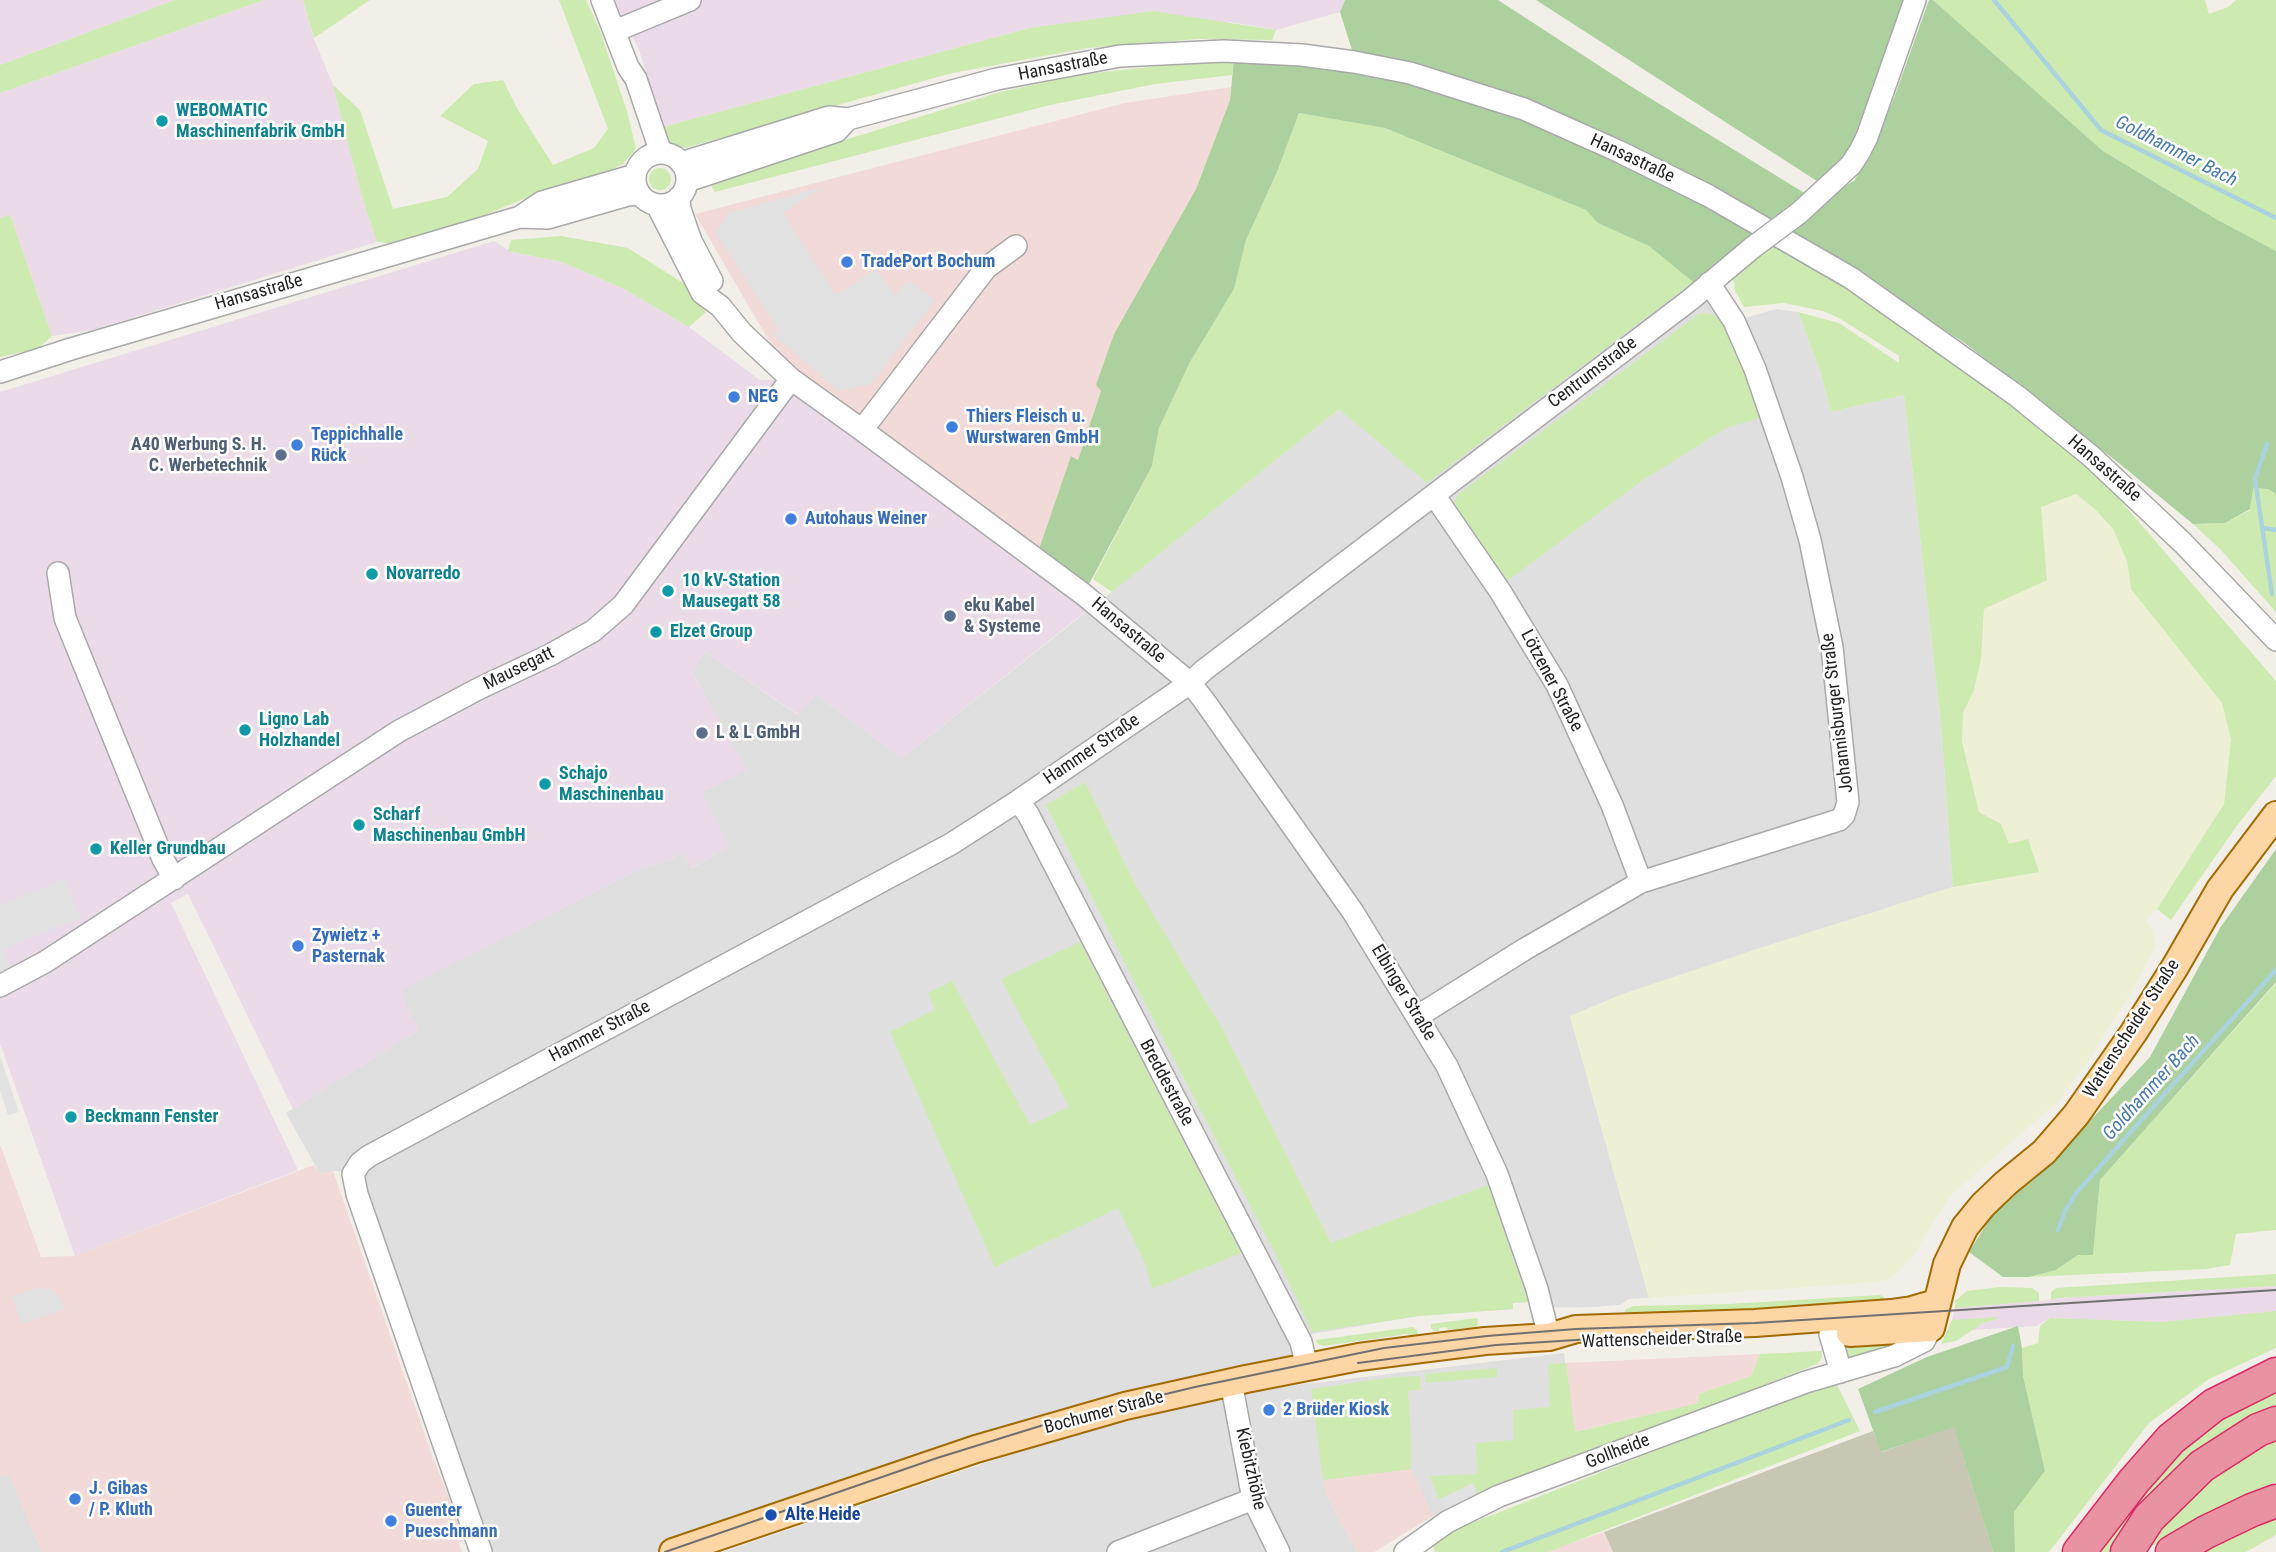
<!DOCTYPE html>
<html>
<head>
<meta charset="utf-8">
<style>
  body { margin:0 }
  canvas { display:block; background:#f2efe9 }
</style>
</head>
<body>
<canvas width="2276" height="1552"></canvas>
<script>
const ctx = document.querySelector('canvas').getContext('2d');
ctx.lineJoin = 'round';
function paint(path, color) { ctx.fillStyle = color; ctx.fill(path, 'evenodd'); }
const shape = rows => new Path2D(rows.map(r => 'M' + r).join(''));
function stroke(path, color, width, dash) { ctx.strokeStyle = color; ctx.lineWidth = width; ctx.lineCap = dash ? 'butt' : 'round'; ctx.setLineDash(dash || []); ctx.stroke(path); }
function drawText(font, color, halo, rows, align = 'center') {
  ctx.font = font + ' "Roboto Condensed",sans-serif'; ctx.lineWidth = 5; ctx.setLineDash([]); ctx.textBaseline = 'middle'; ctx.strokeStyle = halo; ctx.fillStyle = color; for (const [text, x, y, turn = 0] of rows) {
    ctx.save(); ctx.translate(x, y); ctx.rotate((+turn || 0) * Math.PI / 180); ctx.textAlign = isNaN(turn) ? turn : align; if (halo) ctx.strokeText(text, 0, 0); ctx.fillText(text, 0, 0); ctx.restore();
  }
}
paint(shape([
  [1586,210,1598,223,1649,246,1693,282,1714,308,1728,323,1776,309,1798,312,1821,374,1831,412,1904,395,1941,724,1953,887,1754,950,1570,1016,1649,1298,1629,1299,1620,1305,1594,1307,1530,1308,1528,1302,1513,1303,1513,1309,1419,1316,1312,1334,1297,1362,924,1459,655,1552,491,1552,358,1172,333,1171,320,1174,286,1113,419,1030,402,998,402,989,640,869,669,860,683,853,692,868,728,847,702,792,746,770,692,672,705,652,798,715,816,695,902,758,1109,594],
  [1564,1353,1574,1432,1478,1495,1433,1516,1410,1469,1327,1495,1357,1552,723,1552,1050,1441,1213,1399,1264,1389],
  [9,1474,42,1552,0,1552,0,1477]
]), '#e0dfdf');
paint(shape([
  [1231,87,1230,100,1196,189,1114,334,1097,385,1101,390,1078,460,1072,456,1036,558,791,379,695,214,1125,103],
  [0,1144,41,1257,75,1256,314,1165,320,1174,333,1171,433,1458,466,1540,459,1543,462,1552,42,1552,9,1475,0,1477],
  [1760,1354,1751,1376,1699,1394,1698,1403,1574,1432,1566,1363],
  [1411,1469,1433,1516,1374,1552,1357,1552,1327,1495,1323,1480],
  [1604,1532,1613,1552,1548,1552,1551,1550]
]), '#f2dad9');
paint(shape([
  [0,0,175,0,0,65],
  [264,0,303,0,314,39,333,85,362,197,377,242,93,330,52,336,10,215,0,218,0,93],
  [614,0,1345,0,1340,12,1276,30,1230,22,1030,28,663,127,639,50],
  [494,241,512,252,562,262,624,289,689,327,760,380,791,379,1095,604,902,758,816,695,799,715,705,652,692,672,747,770,702,792,729,847,691,868,683,853,669,860,640,869,403,989,406,996,403,999,419,1030,293,1109,188,894,171,903,298,1170,75,1256,0,1043,0,392],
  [2276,1286,2276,1311,2243,1315,2162,1322,2050,1318,2036,1326,1972,1330,1983,1323,1997,1319,1952,1320,1955,1308,2051,1300,2059,1298]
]), '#ebdbe8');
paint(shape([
  [1954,1426,1993,1552,1613,1552,1604,1532,1873,1431,1882,1452]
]), '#c7c7b4');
paint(shape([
  [2076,494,2096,510,2113,529,2127,561,2131,589,2222,703,2231,739,2224,804,2157,909,2146,920,2154,932,2156,945,2136,984,2089,1060,2059,1101,1950,1196,1913,1256,1893,1277,1881,1282,1649,1298,1570,1016,1620,995,1754,950,1953,887,2038,872,2008,845,2001,824,1979,812,1962,742,1963,713,1974,690,1981,659,1984,609,2047,580,2041,507]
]), '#eef0d5');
paint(shape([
  [175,0,264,0,0,93,0,65],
  [303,0,370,0,314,38],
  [559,0,586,0,599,28,627,111,636,149,623,164,590,180,533,195,473,220,389,243,377,242,362,197,333,85,360,110,393,209,447,197,478,169,488,141,440,116,474,84,503,80,517,108,553,165,594,148,608,129],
  [1933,0,2205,0,2209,14,2228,7,2236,0,2276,0,2276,251,2216,219,2103,151],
  [1153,11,1276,30,1272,40,1198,39,1088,48,952,73,681,149,668,144,663,127,1030,28],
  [1234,58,1232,75,1155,84,1050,105,715,192,709,182,1000,92,1085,74],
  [1299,113,1385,128,1586,210,1598,223,1649,246,1693,282,1427,483,1339,409,1112,592,1093,579,1152,466,1159,428,1190,362,1234,289,1246,240,1277,172],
  '649 179a11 11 0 1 1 22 0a11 11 0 1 1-22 0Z',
  [10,215,52,336,39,348,0,357,0,218],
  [561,236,628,248,683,283,706,312,689,327,624,289,562,262,508,251,511,240],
  [1775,243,1863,297,2025,413,2101,478,2276,681,2276,776,2236,827,2171,920,2157,909,2224,804,2231,739,2222,703,2131,589,2127,561,2113,529,2096,510,2076,494,2041,507,2047,580,1984,609,1981,659,1974,690,1963,713,1962,742,1979,812,2001,824,2009,844,2028,839,2039,872,1953,887,1941,724,1904,395,1831,412,1821,374,1798,312,1839,323,1899,363,1899,356,1839,318,1823,311,1784,303,1744,307,1735,291,1733,275],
  [1700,313,1714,315,1722,320,1764,417,1728,427,1643,480,1503,584,1455,508,1455,500,1460,493],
  [2252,488,2268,489,2276,494,2276,612,2220,549,2193,524,2225,523,2250,510],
  [1085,782,1135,884,1223,1030,1331,1243,1488,1185,1528,1302,1513,1303,1513,1309,1419,1316,1312,1332,1276,1255,1147,1007,1046,805],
  [1080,942,1241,1253,1152,1289,1144,1261,1118,1208,995,1267,890,1032,935,1010,928,993,952,981,1030,1125,1069,1107,1001,979],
  [2276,983,2276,1230,2236,1234,2230,1265,2206,1269,2029,1277,2056,1270,2078,1255,2093,1255,2100,1180],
  [2276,1274,2276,1286,2059,1298,2051,1300,2051,1292,2056,1288],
  [2000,1287,2032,1288,2039,1293,2039,1301,1955,1308,1955,1301,1967,1291],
  [1880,1295,1884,1297,1884,1303,1769,1310,1625,1316,1625,1310,1633,1306,1729,1304],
  [2276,1311,2276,1348,2209,1379,2149,1423,2049,1552,2015,1552,2014,1512,2045,1471,2023,1376,2022,1348,2038,1343,2040,1326,2050,1318,2162,1322],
  [1997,1317,1997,1319,1983,1323,1956,1341,1941,1344,1952,1320],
  [1476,1318,1478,1320,1477,1327,1448,1330,1447,1327,1439,1328,1439,1331,1434,1331,1431,1328,1431,1324],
  [1413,1327,1417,1330,1418,1336,1412,1337,1407,1334,1324,1346,1317,1344,1316,1340],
  [1888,1343,1886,1347,1872,1354,1847,1360,1843,1346],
  [1822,1351,1822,1358,1817,1364,1537,1474,1478,1495,1438,1498,1430,1476,1477,1474,1476,1443,1514,1440,1513,1410,1550,1407,1548,1364,1566,1363,1575,1432,1698,1403,1699,1394,1751,1376,1760,1354],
  [1497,1368,1497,1377,1426,1383,1425,1374],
  [1420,1376,1421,1389,1408,1391,1411,1437,1411,1469,1323,1480,1311,1389,1395,1377],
  [1836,1383,1860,1431,1548,1552,1435,1552,1432,1544,1459,1528,1693,1436],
  [2276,1386,2276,1407,2240,1422,2191,1487,2276,1436,2276,1482,2141,1552,2089,1552,2172,1453,2254,1396],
  [2276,1513,2276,1535,2246,1552,2196,1552]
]), '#cdebb0');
paint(shape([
  [1345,0,1498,0,1632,87,1806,194,1775,222,1685,173,1353,53,1340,12],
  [1536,0,1906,0,1858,139,1820,183],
  [1929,0,1933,0,2103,151,2216,219,2276,251,2276,494,2268,489,2253,488,2250,509,2225,523,2193,524,2120,464,1966,344,1791,230,1840,189,1854,181,1868,158,1894,98],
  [1234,58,1321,65,1408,81,1508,112,1579,142,1759,233,1693,282,1649,246,1598,223,1586,210,1385,128,1299,113,1277,172,1246,240,1234,289,1190,362,1159,428,1152,466,1089,584,1036,558,1071,456,1078,460,1101,391,1096,385,1114,334,1196,189,1230,100],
  [2276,849,2276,982,2100,1180,2093,1255,2078,1255,2056,1270,2029,1277,2003,1277,1969,1252,1996,1209,2036,1178,2150,1057,2220,928],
  [2018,1326,2022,1348,2023,1376,2045,1471,2014,1512,2015,1552,1993,1552,1954,1427,1881,1452,1858,1389,1927,1357]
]), '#add19e');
paint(shape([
  [823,187,783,213,836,295,876,269,895,296,908,280,935,300,871,384,839,391,773,334,778,329,716,233,728,213],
  [65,879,81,918,3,949,10,968,0,972,0,905],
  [0,1056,19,1112,8,1115,0,1091],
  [41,1287,52,1290,61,1299,65,1309,22,1324,12,1296],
  [1473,1483,1478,1495,1445,1511,1440,1499]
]), '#e2e2e2');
stroke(shape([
  [1994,0,2101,130,2276,218],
  [2267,444,2255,479,2272,594],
  [2263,528,2276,530],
  [2058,1230,2065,1211,2077,1192,2276,970],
  [1875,1412,2007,1367,2013,1346],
  [1502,1552,1849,1420]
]), '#aad3df', 4.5);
const minor = shape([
  [602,0,628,67,636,79,661,153],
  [615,31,690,0],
  '635 179a26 26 0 1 1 52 0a26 26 0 1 1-52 0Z',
  [681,163,829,117,848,119,997,79,1120,56,1224,51,1302,55,1354,62,1410,73,1524,109,1618,151,1709,196,1851,278,2017,396,2092,457,2183,543,2276,640],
  [687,181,837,131,848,119],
  [679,197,680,209,691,241,712,281],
  [657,205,702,293,720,306,742,333,791,379,862,430,986,268,1016,246],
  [1799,213,1851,165,1860,151,1867,137,1915,0],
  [520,217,542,202,635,175],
  [0,372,71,349,520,217,548,218,628,195,640,194],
  [862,430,1083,594,1190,683,1203,699,1353,912,1447,1066,1497,1174,1537,1289,1549,1337],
  [1434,495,1500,591,1557,685,1612,805,1641,882],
  [58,573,65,618,163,859,174,879],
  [1018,801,1028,814,1301,1342,1307,1367],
  [0,986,45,962,399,731,480,688,550,655,593,631,623,605,791,379],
  [1418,1016,1525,949,1641,882,1839,820,1844,815,1848,802,1832,647,1810,540,1792,477,1755,369,1734,321,1709,283],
  [1830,1334,1841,1372],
  [1231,1382,1253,1499,1279,1552],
  [481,1552,357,1194,353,1174,360,1163,369,1156,951,844,1018,801,1190,683,1204,670,1690,300,1752,248],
  [1118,1552,1253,1499],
  [1405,1552,1447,1522,1499,1496,1806,1382,1894,1356,1924,1341,1931,1328]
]);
const major = shape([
  [1850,1333,1931,1328,1947,1264,1965,1227,1983,1205,2006,1183,2044,1152,2076,1115,2134,1032,2175,967,2220,889,2276,815],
  [673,1552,976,1449,1125,1406,1246,1379,1359,1357,1413,1350,1485,1341,1549,1337,1576,1329,1755,1323,1891,1313,1912,1310,1936,1303]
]);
const highway = shape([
  [2079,1552,2134,1481,2171,1439,2214,1405,2276,1374],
  [2127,1552,2149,1518,2202,1466,2258,1430,2276,1423],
  [2172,1552,2206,1532,2252,1510,2276,1501]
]);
stroke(minor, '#a9a9a9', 24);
stroke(major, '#a06b00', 30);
stroke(highway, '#dc2a67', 35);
stroke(minor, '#fff', 21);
stroke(major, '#fcd6a4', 26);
stroke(highway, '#e892a2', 32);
stroke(shape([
  [1358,1363,1496,1345,1640,1336],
  [665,1552,937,1458,1066,1418,1195,1387,1384,1348,1487,1336,1576,1329,1755,1323,2276,1290]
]), '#707070', 2);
const minorBridge = shape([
  [1752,248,1799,213]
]);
stroke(minorBridge, '#a9a9a9', 24, []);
stroke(minorBridge, '#fff', 21);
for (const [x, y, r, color] of [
  [162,121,7,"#0f9aa8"],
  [847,262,7,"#3f7fe0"],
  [734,397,7,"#3f7fe0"],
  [952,427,7,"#3f7fe0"],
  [297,445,7,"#3f7fe0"],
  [281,455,7,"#5c6f8a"],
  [791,519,7,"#3f7fe0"],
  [372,574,7,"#0f9aa8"],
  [668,591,7,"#0f9aa8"],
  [950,616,7,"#5c6f8a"],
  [656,632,7,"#0f9aa8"],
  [245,730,7,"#0f9aa8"],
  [702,733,7,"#5c6f8a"],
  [545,784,7,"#0f9aa8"],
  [359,825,7,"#0f9aa8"],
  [96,849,7,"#0f9aa8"],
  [298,946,7,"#3f7fe0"],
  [71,1117,7,"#0f9aa8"],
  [1269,1410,7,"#3f7fe0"],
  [75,1499,7,"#3f7fe0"],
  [771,1515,7,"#1a4fb4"],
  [391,1521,7,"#3f7fe0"]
]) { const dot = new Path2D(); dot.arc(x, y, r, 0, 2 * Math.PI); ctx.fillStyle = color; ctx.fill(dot); stroke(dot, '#fff', 2.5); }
drawText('18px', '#222', '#fff', [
  ["Hansastraße",1063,67,-11],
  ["Hansastraße",1632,159,25],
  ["Hansastraße",259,293,-16],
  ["Centrumstraße",1593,373,-37],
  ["Hansastraße",2104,469,41],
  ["Hansastraße",1128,631,40],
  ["Mausegatt",519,669,-26],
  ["Lötzener Straße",1551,681,62],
  ["Johannisburger Straße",1838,713,-97],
  ["Hammer Straße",1092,750,-34],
  ["Elbinger Straße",1403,993,59],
  ["Wattenscheider Straße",2132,1029,-57],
  ["Hammer Straße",600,1032,-28],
  ["Breddestraße",1166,1083,62],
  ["Wattenscheider Straße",1662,1340,-2],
  ["Bochumer Straße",1104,1413,-15],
  ["Gollheide",1618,1452,-21],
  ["Kiebitzhöhe",1250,1469,77]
]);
drawText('bold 18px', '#0d838f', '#fff', [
  ["WEBOMATIC",176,111],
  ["Maschinenfabrik GmbH",176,132],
  ["Novarredo",386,574],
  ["10 kV-Station",682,581],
  ["Mausegatt 58",682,602],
  ["Elzet Group",670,632],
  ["Ligno Lab",259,720],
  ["Holzhandel",259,741],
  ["Schajo",559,774],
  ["Maschinenbau",559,795],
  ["Scharf",373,815],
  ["Maschinenbau GmbH",373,836],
  ["Keller Grundbau",110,849],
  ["Beckmann Fenster",85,1117]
], 'left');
drawText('bold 18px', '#366cbe', '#fff', [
  ["TradePort Bochum",861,262],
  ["NEG",748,397],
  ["Thiers Fleisch u.",966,417],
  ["Wurstwaren GmbH",966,438],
  ["Teppichhalle",311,435],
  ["Rück",311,456],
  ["Autohaus Weiner",805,519],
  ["Zywietz +",312,936],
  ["Pasternak",312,957],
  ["2 Brüder Kiosk",1283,1410],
  ["J. Gibas",89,1489],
  ["/ P. Kluth",89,1510],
  ["Guenter",405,1511],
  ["Pueschmann",405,1532]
], 'left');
drawText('bold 18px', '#4e5e75', '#fff', [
  ["A40 Werbung S. H.",267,445,"right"],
  ["C. Werbetechnik",267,466,"right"],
  ["eku Kabel",964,606],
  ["& Systeme",964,627],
  ["L & L GmbH",716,733]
], 'left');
drawText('bold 18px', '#164399', '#fff', [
  ["Alte Heide",785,1515]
], 'left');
drawText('italic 19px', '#4a7aab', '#fff', [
  ["Goldhammer Bach",2176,152,27],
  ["Goldhammer Bach",2152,1088,-48]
]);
</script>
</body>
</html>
